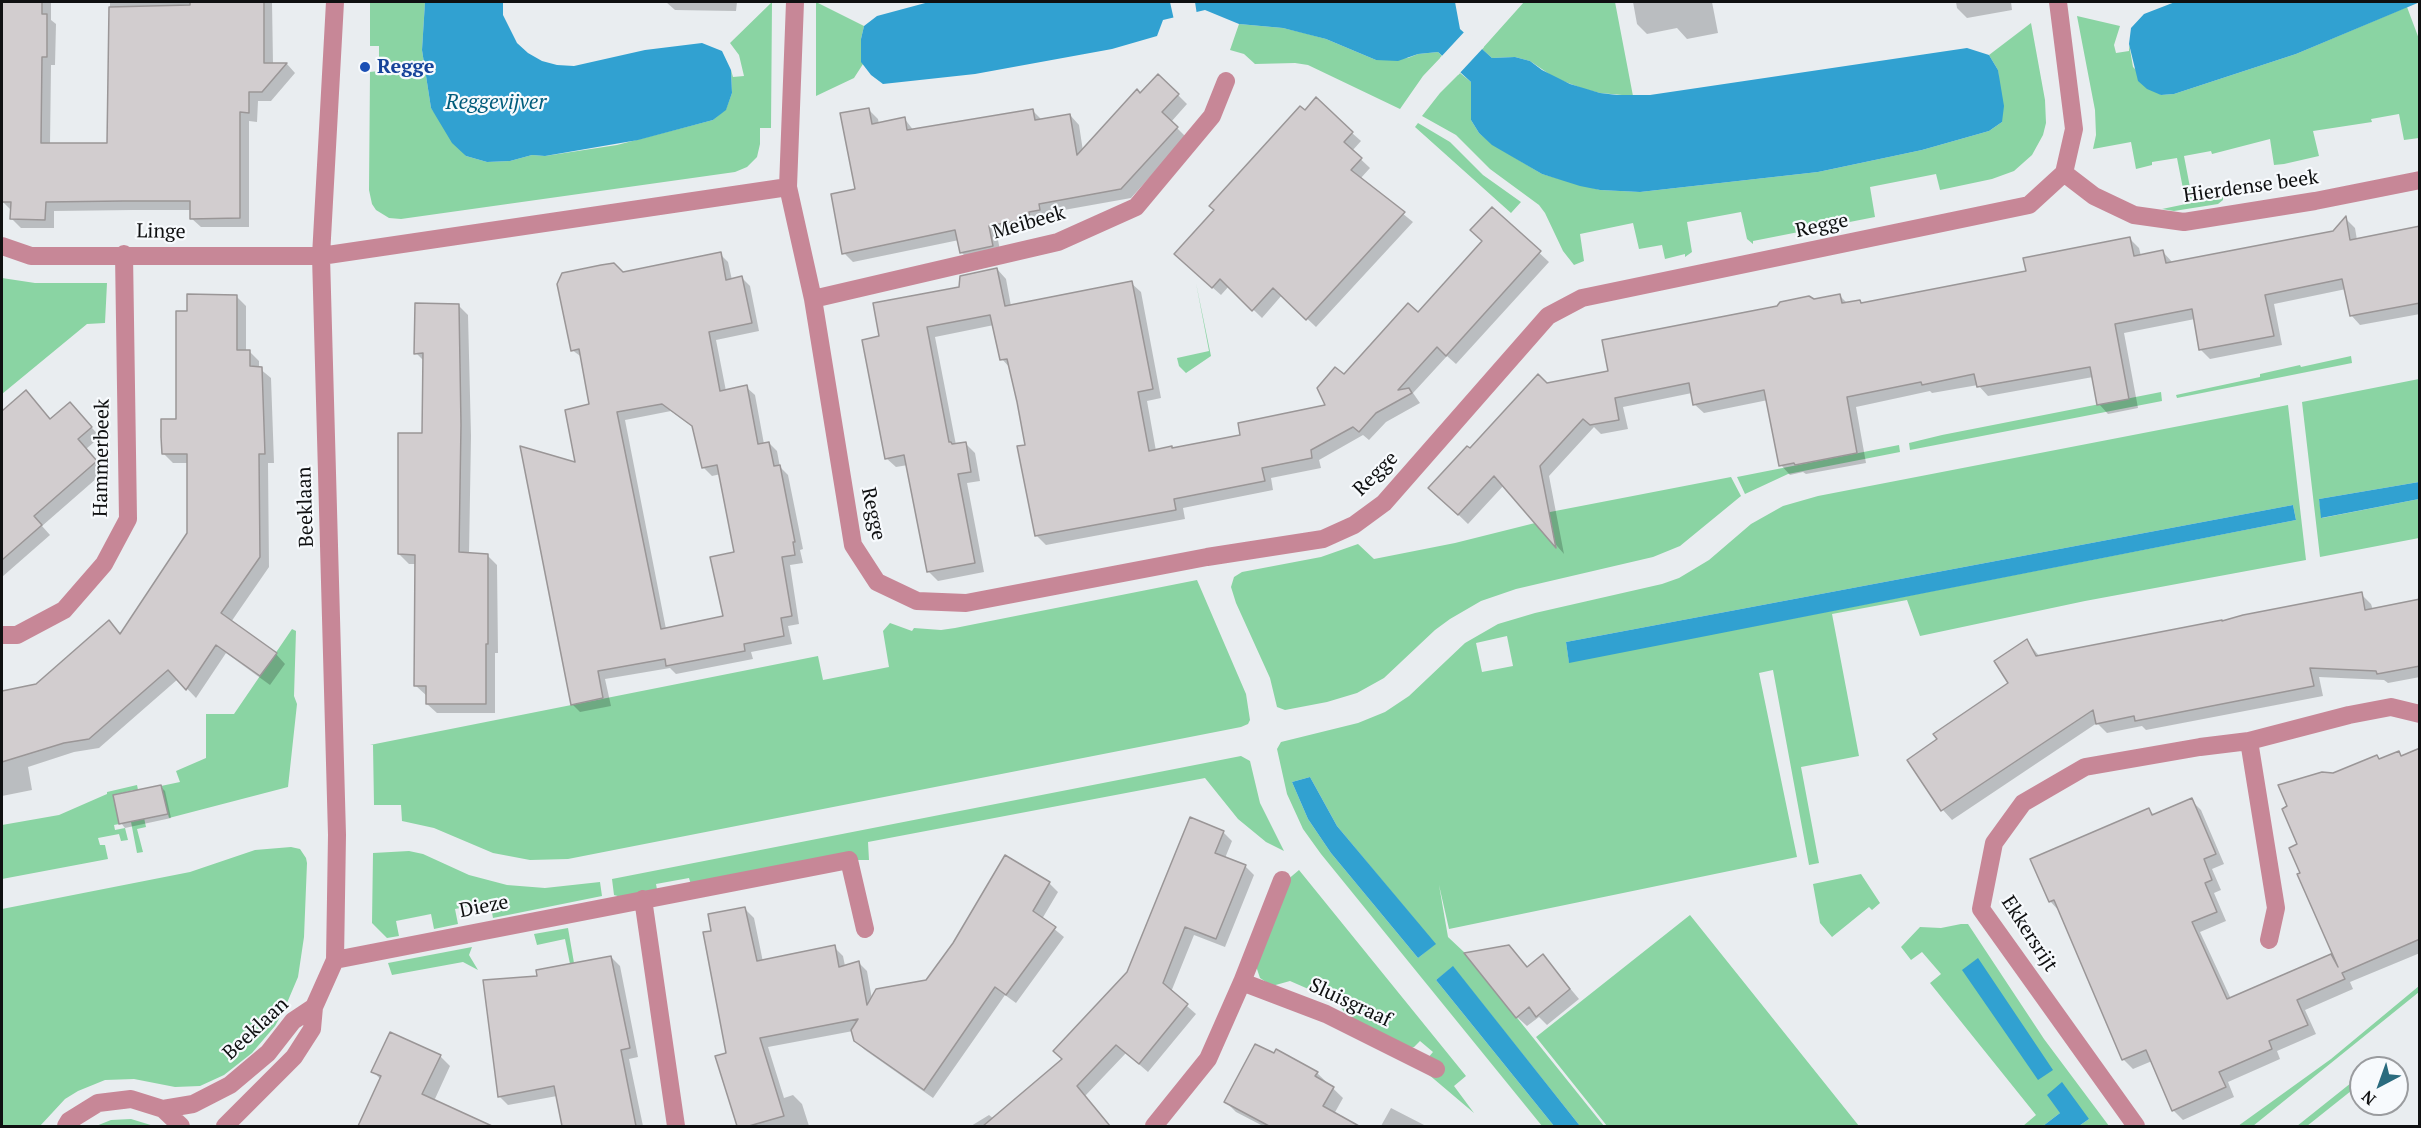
<!DOCTYPE html>
<html>
<head>
<meta charset="utf-8">
<style>
  body { margin:0 }
  #map { position:relative; width:2421px; height:1128px; overflow:hidden; background:#e9edf0; font-family:"PT Serif",serif }
  canvas { display:block }
  .frame { position:absolute; inset:0; border:3px solid #0f1011; pointer-events:none }
  .north { position:absolute; left:2349px; top:1056px; width:60px; height:60px; box-sizing:border-box; background:#f7fafd; border:2px solid #9a9c9f; border-radius:50%; rotate:221deg; font-size:16px; font-weight:700; line-height:24px; text-align:center; color:#0f1011 }
  .north::after { content:''; display:block; margin:auto; width:21px; height:27px; background:#2a6b7e; clip-path:polygon(50% 0,100% 100%,50% 72%,0 100%) }
</style>
</head>
<body>
<div id="map">
<canvas width="2421" height="1128"></canvas>
<div class="frame"></div>
<div class="north">N</div>
</div>
<script>
const ctx = document.querySelector('canvas').getContext('2d');
ctx.lineJoin = 'round';
function paint(path, color) { ctx.fillStyle = color; ctx.fill(path, 'evenodd'); }
const shape = rows => new Path2D(rows.map(r => 'M' + r).join(''));
function stroke(path, color, width, dash) { ctx.strokeStyle = color; ctx.lineWidth = width; ctx.lineCap = dash ? 'butt' : 'round'; ctx.setLineDash(dash || []); ctx.stroke(path); }
function drawText(font, color, halo, rows, align = 'center') {
  ctx.font = font + ' "PT Serif",serif'; ctx.lineWidth = 4.5; ctx.setLineDash([]); ctx.textBaseline = 'middle'; ctx.strokeStyle = halo; ctx.fillStyle = color; for (const [text, x, y, turn = 0] of rows) {
    ctx.save(); ctx.translate(x, y); ctx.rotate((+turn || 0) * Math.PI / 180); ctx.textAlign = isNaN(turn) ? turn : align; if (halo) ctx.strokeText(text, 0, 0); ctx.fillText(text, 0, 0); ctx.restore();
  }
}
paint(shape([
  [370,2,425,2,422,50,431,108,466,156,487,162,510,161,532,155,545,156,617,145,713,120,726,109,732,93,731,70,733,77,744,76,739,55,730,43,772,2,771,128,760,128,760,144,757,157,747,167,735,172,401,219,389,218,376,210,372,204,369,190,370,72,379,71,379,46,370,46],
  [816,2,864,26,861,39,863,64,854,78,816,96],
  [1524,2,1615,2,1633,96,1600,93,1584,89,1555,78,1530,61,1515,57,1492,58,1482,49],
  [2407,7,2419,39,2419,138,2404,140,2399,114,2371,119,2372,122,2313,131,2319,156,2284,164,2274,165,2270,139,2212,154,2211,151,2184,156,2193,203,2223,197,2223,200,2218,204,2174,211,2162,209,2186,204,2177,158,2152,162,2152,165,2136,169,2131,142,2093,149,2096,135,2095,110,2077,16,2120,26,2114,45,2116,53,2129,51,2129,44,2133,67,2161,95,2174,94,2296,54],
  [2031,23,2045,100,2046,123,2043,135,2032,155,2014,171,1992,179,1940,190,1936,174,1870,187,1875,217,1753,241,1753,244,1747,239,1741,212,1687,222,1692,252,1685,257,1685,254,1665,259,1662,245,1639,249,1633,223,1580,234,1584,261,1574,265,1563,251,1545,213,1539,205,1490,169,1456,135,1422,116,1440,93,1460,73,1471,82,1471,120,1479,133,1492,144,1542,174,1600,190,1640,192,1818,172,1922,150,1989,131,2002,122,1998,70,1989,55],
  [1239,24,1283,28,1304,33,1326,39,1376,60,1408,58,1418,54,1438,52,1442,56,1423,76,1400,109,1308,65,1295,63,1255,64,1244,54,1230,50],
  [1418,123,1450,142,1483,175,1521,202,1511,213,1415,127],
  [2,278,35,283,107,283,105,323,87,324,2,394],
  [1196,283,1211,356,1186,373,1179,366,1177,358,1209,351],
  [2351,356,2352,363,2177,398,2176,395,2260,377,2260,374,2300,365,2301,367],
  [2419,379,2419,482,2319,499,2322,518,2419,499,2419,538,2320,557,2302,402],
  [2161,392,2162,401,1910,450,1909,443,1942,435],
  [2288,405,2306,560,2085,601,1920,636,1907,600,1832,614,1859,756,1801,767,1819,863,1809,865,1773,670,1759,673,1797,857,1449,929,1439,885,1448,937,1465,953,1604,1126,1580,1126,1453,967,1436,980,1554,1126,1542,1126,1321,854,1303,829,1287,794,1277,749,1281,742,1358,723,1385,712,1409,696,1465,643,1498,624,1535,613,1662,584,1679,578,1709,560,1751,524,1783,506,1818,496],
  [2293,505,2296,520,1569,662,1566,642],
  [1507,636,1513,666,1482,672,1476,643],
  [1310,777,1337,826,1435,944,1418,958,1331,853,1308,819,1292,782],
  [1899,445,1900,452,1788,474,1745,494,1737,477],
  [1731,477,1741,496,1680,546,1653,557,1516,589,1481,601,1450,619,1435,630,1384,678,1357,693,1327,702,1285,710,1277,707,1270,678,1236,603,1231,587,1234,577,1242,572,1321,557,1358,544,1374,559,1455,543,1539,522,1550,512],
  [1197,580,1246,694,1250,720,1248,724,1241,727,568,859,530,860,493,853,434,828,402,821,401,805,374,805,373,745,370,745,818,656,823,680,889,667,883,631,890,623,912,631,914,628,941,630,955,628],
  [292,629,296,631,294,696,297,704,288,787,169,818,161,786,180,782,176,771,206,758,206,714,234,714],
  [1241,756,1250,761,1260,803,1284,851,1266,842,1238,819,1205,778,868,842,869,860,855,860,692,888,689,878,656,884,658,895,625,898,614,895,612,879],
  [137,785,146,827,137,829,143,852,137,853,131,822,140,819,134,790,113,795,119,824,114,825,115,830,125,828,128,840,121,841,119,834,98,838,100,845,105,845,108,859,2,879,2,825,59,815,107,794,107,792],
  [291,847,300,849,306,858,307,863,304,937,298,977,284,1010,275,1026,252,1053,224,1075,200,1086,175,1087,134,1079,105,1080,78,1091,65,1099,40,1126,2,1126,2,909,190,872,255,850],
  [409,851,423,854,469,875,507,885,545,888,600,882,602,896,493,918,490,902,455,909,458,924,434,929,431,914,396,921,399,936,387,938,372,923,373,853],
  [1299,870,1466,1076,1454,1086,1474,1113,1428,1074,1427,1059,1433,1052,1420,1041,1414,1047,1399,1051,1348,1017,1336,1001,1290,981,1272,986,1260,978,1256,966,1286,881],
  [1861,874,1880,903,1872,910,1869,907,1832,937,1820,923,1813,884],
  [1690,915,1859,1126,1607,1126,1536,1037],
  [1961,924,1968,924,2044,1039,2109,1126,2079,1126,2089,1119,2060,1113,2043,1126,2023,1126,2036,1115,1930,983,1941,974,1922,952,1911,960,1901,947,1920,927,1941,928],
  [568,928,574,963,570,964,565,939,537,945,534,934],
  [472,947,469,955,478,970,463,962,392,975,388,963],
  [2419,986,2419,992,2253,1126,2238,1126,2331,1059],
  [2361,1075,2361,1083,2307,1126,2297,1126],
  [131,1119,154,1126,96,1126,111,1120]
]), '#8ad4a3');
paint(shape([
  [425,2,503,2,503,15,517,43,528,53,542,61,557,65,574,66,645,50,702,43,722,51,731,70,732,93,726,110,713,120,638,140,545,156,532,155,510,161,487,162,466,156,452,143,431,108,422,50],
  [929,2,1455,2,1460,29,1492,58,1515,57,1530,61,1542,70,1570,84,1600,93,1617,95,1650,95,1967,48,1989,55,1998,70,2004,106,2002,122,1989,131,1922,150,1818,172,1640,192,1600,190,1580,186,1542,174,1492,145,1479,133,1471,120,1471,82,1438,52,1418,54,1398,61,1376,60,1326,39,1283,28,1239,24,1205,10,1163,20,1157,36,1112,49,975,74,883,84,871,75,861,62,861,39,864,26,877,16],
  [2175,2,2420,2,2296,54,2174,94,2161,95,2147,89,2138,81,2129,44,2131,28,2144,14],
  [2419,482,2419,499,2321,518,2319,499],
  [2293,505,2296,520,1569,663,1566,642],
  [1310,777,1337,826,1436,944,1418,958,1331,853,1308,819,1292,782],
  [1978,958,2053,1070,2038,1080,1962,970],
  [1453,966,1580,1126,1554,1126,1436,980],
  [2062,1082,2089,1119,2079,1126,2043,1126,2060,1113,2047,1095]
]), '#31a1d1');
paint(shape([
  [1170,2,1195,2,1197,15,1174,20],
  [1466,30,1484,47,1458,75,1440,58]
]), '#e9edf0');
paint(shape([
  [2,2,51,2,51,20,56,24,55,65,51,65,50,145,109,145,110,2,272,2,273,64,287,64,295,73,271,101,258,101,257,122,249,121,249,227,201,227,191,218,191,210,133,210,54,211,54,228,21,228,12,219,12,211,2,201],
  [666,2,737,2,736,11,675,10],
  [1633,2,1712,2,1718,33,1687,39,1677,28,1647,34,1637,24],
  [1956,2,2011,2,2012,10,1967,18,1957,8],
  [1141,95,1178,95,1187,104,1171,122,1186,137,1131,198,1047,213,1048,219,1037,222,1038,227,997,235,1001,255,971,262,961,252,959,240,853,262,844,253,857,190,868,109,878,119,879,124,904,118,914,131,1032,110,1042,120,1070,115,1079,125,1083,151],
  [1352,133,1361,141,1352,151,1370,168,1360,179,1413,222,1316,327,1282,295,1262,318,1229,286,1221,295,1185,263],
  [1492,209,1549,262,1456,364,1447,356,1413,393,1420,403,1386,422,1369,440,1363,435,1319,460,1321,468,1271,478,1273,490,1183,508,1185,519,1046,545,1036,535,1027,446,1011,369,1002,359,994,325,935,337,956,445,965,443,975,453,980,481,967,483,984,572,938,581,929,572,908,465,896,467,886,458,881,338,997,269,1006,279,1011,306,1131,283,1141,292,1161,398,1147,401,1156,451,1242,436,1328,406,1344,377,1418,314,1484,242],
  [2346,219,2355,228,2357,240,2420,228,2420,314,2360,325,2351,315,2346,289,2274,304,2282,345,2210,359,2201,350,2195,319,2124,333,2138,408,2108,414,2099,404,2093,377,1988,396,1978,385,1932,393,1930,391,1856,407,1866,463,1806,474,1803,472,1790,475,1781,465,1768,400,1704,413,1694,404,1692,393,1623,407,1628,429,1601,434,1594,427,1549,476,1564,554,1504,485,1468,524,1440,497,1470,451,1547,384,1610,372,1813,301,1840,296,1848,304,1862,304,2027,272,2130,239,2139,248,2141,256,2163,252,2173,263,2334,232],
  [720,254,728,262,732,280,742,278,750,286,759,331,716,340,726,391,746,387,755,395,764,444,769,443,777,451,780,467,788,475,803,549,800,550,803,563,790,565,799,624,788,626,792,644,751,652,753,659,676,674,670,668,605,679,611,706,580,712,572,704,577,464,591,406,583,358,572,350,623,274],
  [671,411,694,428,703,467,712,476,721,474,736,554,724,617,666,629,625,420],
  [236,296,246,306,246,351,249,351,259,361,259,368,271,378,274,463,268,463,269,567,231,622,276,654,285,664,270,685,226,653,196,698,178,679,99,748,74,752,28,767,32,790,2,796,2,692,36,686,121,635,188,534,188,463,173,463,163,453,178,421,188,313],
  [458,305,468,315,471,436,469,554,487,555,497,565,498,653,495,653,495,713,437,713,427,704,427,696,416,686,416,564,409,564,399,554,424,435,424,361,416,353],
  [32,399,51,420,79,413,100,437,86,449,105,471,42,526,50,535,2,577,2,425],
  [2361,594,2371,604,2373,610,2420,601,2420,677,2388,683,2384,680,2319,677,2323,696,2146,730,2142,726,2107,733,2097,723,1952,820,1943,810,2010,683,2027,641,2040,657],
  [2420,750,2420,953,2350,982,2353,989,2305,1010,2316,1034,2277,1051,2280,1059,2228,1082,2234,1097,2183,1120,2173,1110,2152,1061,2133,1069,2123,1059,2060,912,2050,901,2149,810,2155,816,2191,800,2201,810,2224,864,2212,869,2221,890,2214,893,2226,921,2200,932,2231,999,2331,956,2338,962,2302,874,2299,845,2334,775,2399,753,2403,757],
  [161,787,165,791,171,818,125,828,121,823],
  [1223,832,1232,841,1225,858,1245,866,1254,875,1225,947,1194,935,1171,992,1196,1014,1148,1072,1126,1053,1085,1096,1110,1126,971,1126,989,1115,994,1119,1064,1060,1128,973],
  [1049,883,1058,892,1042,919,1064,937,1016,1003,1005,995,933,1098,865,1050,855,1041,853,1031,768,1047,784,1098,793,1095,802,1104,809,1126,738,1126,717,1057,728,1054,712,932,745,909,754,918,763,962,834,947,843,956,845,966,858,962,867,971,872,999,927,982],
  [1543,956,1579,999,1547,1025,1539,1017,1527,1026,1517,1017,1530,974],
  [611,957,620,966,638,1057,629,1059,643,1126,563,1126,557,1096,508,1105,499,1096,538,977],
  [440,1056,450,1066,434,1101,466,1121,464,1126,363,1126,361,1124,381,1080,373,1071],
  [1317,1073,1343,1098,1334,1114,1356,1126,1263,1126,1236,1112,1226,1102],
  [1391,1108,1426,1126,1381,1126]
]), '#0003');
const building = shape([
  [2,2,42,2,42,14,47,14,47,57,42,57,41,143,107,143,109,7,190,5,190,2,264,2,264,63,287,63,262,92,249,92,249,113,240,112,240,218,190,219,190,201,123,201,46,202,45,220,10,219,11,202,2,202,2,2],
  [1158,74,1179,94,1162,112,1178,127,1121,189,1039,204,1040,210,1029,212,1030,218,989,226,993,246,960,253,955,230,842,254,831,194,855,189,840,113,869,108,872,124,905,117,907,130,1033,109,1035,120,1070,114,1077,155,1137,89,1140,93,1158,74],
  [1316,97,1353,132,1344,142,1362,158,1351,170,1405,212,1306,320,1273,288,1252,311,1220,279,1212,288,1174,254,1214,210,1209,206,1300,106,1305,110,1316,97],
  [1492,207,1541,251,1446,356,1437,347,1398,390,1409,388,1412,393,1376,413,1359,432,1353,427,1311,450,1312,458,1262,468,1265,481,1174,499,1176,510,1035,536,1017,446,1025,445,1017,402,1007,359,1000,360,990,315,927,327,949,442,951,442,952,444,966,442,971,472,958,474,975,563,927,572,904,455,885,459,862,340,879,336,873,303,959,287,960,276,997,268,1005,306,1132,281,1153,389,1138,392,1149,451,1172,446,1172,448,1240,435,1238,423,1325,405,1317,388,1335,367,1344,374,1408,303,1418,312,1482,241,1470,230,1492,207],
  [2346,216,2350,240,2420,226,2420,303,2350,316,2342,279,2265,295,2274,336,2199,350,2192,309,2115,324,2129,399,2097,405,2090,367,1977,387,1974,374,1922,385,1921,382,1847,397,1857,453,1795,465,1794,463,1779,466,1764,390,1693,405,1689,383,1615,398,1619,420,1590,425,1583,419,1540,466,1556,548,1494,476,1458,515,1428,488,1467,446,1470,448,1538,374,1547,383,1608,371,1602,340,1777,306,1780,302,1809,296,1814,299,1840,294,1842,303,1860,300,1861,303,2026,271,2023,258,2130,237,2134,256,2163,250,2166,263,2333,231,2346,216],
  [721,252,726,280,742,276,752,323,709,332,720,391,747,385,758,444,769,442,774,466,780,465,795,542,793,542,795,555,782,557,792,616,781,618,784,636,744,644,745,651,666,666,665,659,598,671,603,698,571,705,520,446,575,462,565,410,589,404,579,349,571,351,557,284,562,273,601,265,614,263,623,272,721,252],
  [662,404,692,426,702,468,717,465,734,552,710,557,723,616,661,629,617,412,662,404],
  [187,294,237,295,237,350,250,350,250,366,262,367,265,454,259,454,260,557,221,613,277,653,260,676,216,645,186,690,168,670,89,739,64,743,2,762,2,691,36,684,109,620,120,634,187,533,187,454,162,454,161,437,161,419,176,419,176,311,187,311,187,294],
  [415,303,459,304,461,425,459,552,488,554,488,644,486,644,486,704,426,704,426,686,414,686,415,555,398,554,398,433,422,433,423,353,414,354,415,303],
  [26,390,50,419,70,402,92,427,78,439,97,461,34,516,42,525,2,560,2,411,26,390],
  [2362,592,2365,610,2420,599,2420,666,2377,674,2376,671,2310,668,2314,686,2135,721,2134,716,2096,724,2093,710,1941,811,1907,760,1937,739,1933,734,2008,683,1994,661,2027,639,2036,656,2222,620,2222,621,2243,615,2362,592],
  [2420,748,2420,939,2342,973,2345,979,2297,1000,2308,1025,2269,1041,2272,1049,2219,1072,2226,1087,2172,1111,2146,1050,2122,1060,2054,900,2049,902,2030,859,2149,808,2152,815,2192,798,2216,854,2204,859,2212,880,2205,883,2217,912,2192,922,2227,999,2331,954,2338,967,2297,874,2300,873,2289,848,2297,844,2282,809,2287,806,2278,785,2322,772,2333,773,2377,755,2379,759,2399,751,2401,756,2420,748],
  [161,785,168,814,119,824,113,795,161,785],
  [1190,817,1224,831,1215,853,1246,865,1216,939,1185,927,1163,983,1188,1004,1139,1064,1116,1045,1077,1086,1110,1126,983,1126,1062,1059,1053,1051,1127,972,1190,817],
  [1005,855,1050,882,1033,911,1056,927,1006,995,995,987,924,1090,854,1041,851,1030,858,1019,760,1038,784,1116,749,1126,737,1126,715,1056,726,1053,703,932,711,931,708,914,745,907,757,961,835,945,839,967,859,961,867,1005,876,989,926,980,953,943,1005,855],
  [1509,945,1527,967,1543,954,1570,989,1536,1017,1529,1007,1516,1018,1464,953,1509,945],
  [611,956,630,1048,621,1050,636,1126,562,1126,554,1086,498,1097,483,980,537,976,536,970,611,956],
  [390,1032,441,1055,422,1094,492,1126,358,1126,381,1076,371,1072,390,1032],
  [1255,1044,1274,1053,1276,1049,1318,1072,1315,1076,1334,1087,1323,1106,1359,1126,1269,1126,1224,1102,1255,1044]
]);
paint(building, '#d2cdcf');
stroke(building, '#9a9697', 1.5);
stroke(shape([
  [795,2,788,187,813,299,853,545,877,582,917,601,966,603,1207,557,1323,539,1354,525,1384,503,1548,316,1582,298,2029,205,2064,173,2074,129,2058,2],
  [2064,173,2094,196,2134,215,2184,222,2315,201,2420,180],
  [2,246,31,256,321,256,788,187],
  [813,299,1058,242,1136,207,1212,116,1226,81],
  [2,635,17,635,64,610,104,564,128,519,124,254],
  [2249,741,2276,908,2269,940],
  [643,899,676,1126],
  [335,960,849,860,865,929],
  [1242,982,1326,1014,1436,1069],
  [163,1109,193,1104,230,1085,268,1053,293,1021,314,1007],
  [66,1126,69,1121,98,1103,131,1099,163,1109,181,1126],
  [225,1126,294,1057,312,1029,314,1007,335,960,337,835,321,256,335,2],
  [1154,1126,1208,1059,1242,982,1282,880],
  [2136,1126,1981,909,1994,843,2023,803,2085,767,2200,747,2249,741,2349,715,2391,707,2420,714]
]), '#c78797', 18);
for (const [x, y, r, color] of [
  [365,67,6,"#1a4fb4"]
]) { const dot = new Path2D(); dot.arc(x, y, r, 0, 2 * Math.PI); ctx.fillStyle = color; ctx.fill(dot); stroke(dot, '#f7fafd', 2); }
drawText('bold 20px', '#164399', '#f7fafd', [
  ["Regge",377,67]
], 'left');
drawText('20px', '#0f1011', '#f7fafd', [
  ["Hierdense beek",2251,187,-8],
  ["Meibeek",1029,223,-16],
  ["Regge",1822,226,-12],
  ["Linge",161,232,1],
  ["Hammerbeek",102,458,-89],
  ["Regge",1376,474,-45],
  ["Beeklaan",306,507,-92],
  ["Regge",873,514,78],
  ["Dieze",484,907,-11],
  ["Ekkersrijt",2029,934,57],
  ["Sluisgraaf",1350,1003,25],
  ["Beeklaan",256,1029,-43]
]);
drawText('italic 21px', '#005c7c', '#f7fafd', [
  ["Reggevijver",496,103]
]);
</script>
</body>
</html>
